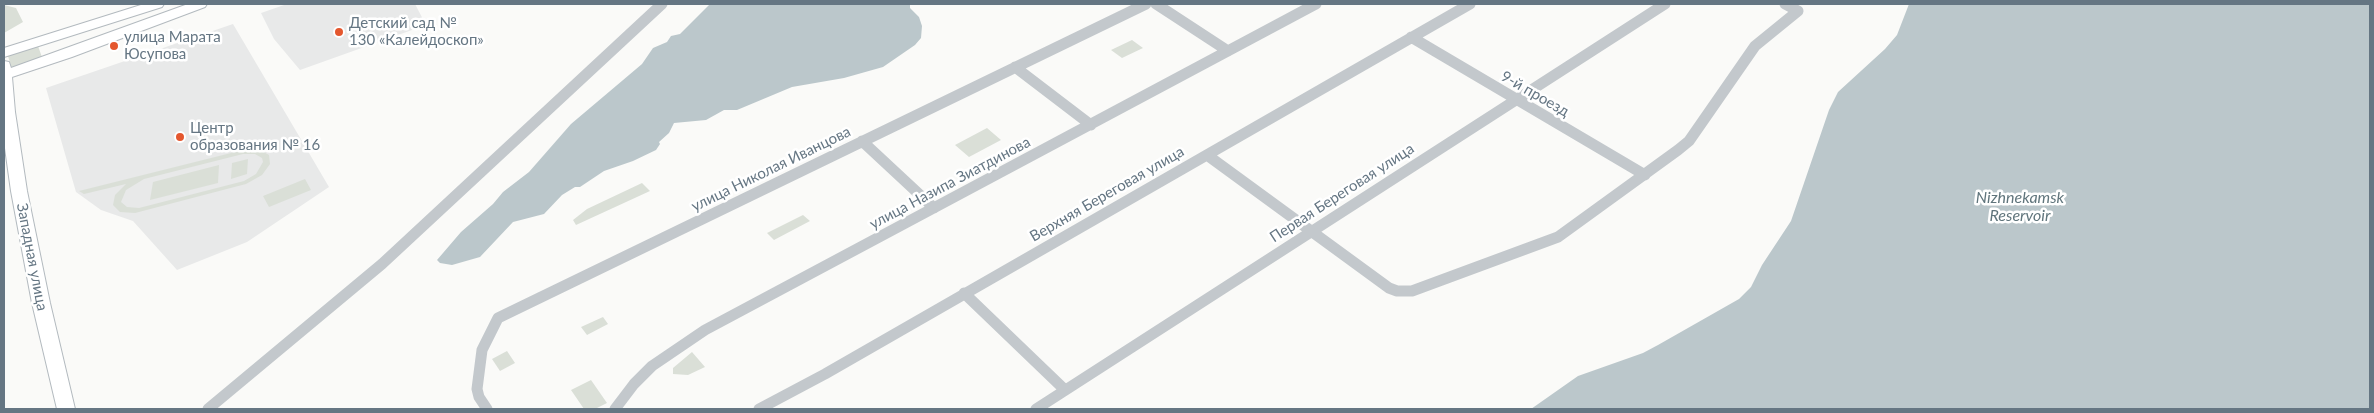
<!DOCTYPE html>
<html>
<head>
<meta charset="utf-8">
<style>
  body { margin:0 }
  #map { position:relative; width:2374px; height:413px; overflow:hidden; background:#fafaf8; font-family:Lato,sans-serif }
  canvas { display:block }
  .frame { position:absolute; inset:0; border:5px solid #657683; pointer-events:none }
</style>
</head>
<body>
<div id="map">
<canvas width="2374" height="413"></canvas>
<div class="frame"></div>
</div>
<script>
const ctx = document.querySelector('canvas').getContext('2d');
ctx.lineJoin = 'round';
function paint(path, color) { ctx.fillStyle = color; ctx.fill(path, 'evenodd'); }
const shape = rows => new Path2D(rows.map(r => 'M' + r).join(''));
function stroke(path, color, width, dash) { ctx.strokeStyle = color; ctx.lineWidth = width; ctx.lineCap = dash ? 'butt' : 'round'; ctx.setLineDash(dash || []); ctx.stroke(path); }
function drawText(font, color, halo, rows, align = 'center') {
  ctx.font = font + ' Lato,sans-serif'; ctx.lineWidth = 5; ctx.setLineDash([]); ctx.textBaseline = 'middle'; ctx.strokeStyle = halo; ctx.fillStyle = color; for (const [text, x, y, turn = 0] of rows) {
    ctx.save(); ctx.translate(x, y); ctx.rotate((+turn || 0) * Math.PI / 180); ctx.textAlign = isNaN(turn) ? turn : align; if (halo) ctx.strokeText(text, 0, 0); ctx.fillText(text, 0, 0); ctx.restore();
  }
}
paint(shape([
  [287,4,415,4,426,25,300,70,274,39,261,13],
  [233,24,329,187,247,242,177,270,133,221,101,210,76,192,46,88]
]), '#e8e9e9');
paint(shape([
  [4,5,16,8,23,22,4,33],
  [1132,40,1143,48,1122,58,1111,50],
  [38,46,43,60,12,70,8,56],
  [987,128,1001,140,969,157,955,145],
  [279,141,278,145,260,150,269,155,270,164,262,175,246,184,135,213,120,212,113,205,115,195,126,184,84,194,79,191],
  [243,154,255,154,262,158,263,162,256,174,244,181,139,208,127,207,121,202,126,190,144,179],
  [248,159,247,174,231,179,232,163],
  [219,165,218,183,150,200,153,182],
  [305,179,311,190,269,207,263,196],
  [642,183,650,191,576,225,573,220,587,209],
  [803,215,810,221,774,240,767,233],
  [603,317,608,324,587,335,581,327],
  [507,351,515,363,500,371,492,359],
  [692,352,705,367,688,375,673,374,673,368],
  [591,380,607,403,595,409,584,409,571,390]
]), '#dadfd7');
paint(shape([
  [710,4,910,4,910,8,919,17,922,26,921,38,915,45,883,67,844,78,792,87,737,110,724,110,706,120,674,123,669,133,659,142,660,144,656,150,633,161,604,171,580,187,575,187,562,195,544,214,513,222,480,257,452,265,440,263,437,260,461,232,493,204,503,192,529,172,571,124,642,64,653,48,667,42,671,36,680,34],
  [1909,4,2370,4,2370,409,1531,409,1578,376,1643,353,1658,345,1739,299,1751,287,1762,265,1791,221,1829,110,1838,92,1885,49,1897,35]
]), '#bbc7cb');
const secondary = shape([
  [144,4,164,4,162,7,4,57,4,48,144,4],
  [188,4,207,4,205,7,72,57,12,77,15,112,27,191,50,303,75,409,57,409,32,303,11,191,4,141,4,61,9,62,11,68,188,4]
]);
stroke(secondary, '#b3babf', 2);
stroke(shape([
  [1156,4,1228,51],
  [1411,37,1645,175],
  [1015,67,1091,125],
  [862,141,934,208],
  [1207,155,1389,288,1397,291,1412,291,1558,237,1678,150,1689,141,1755,46,1798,11,1785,4],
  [964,293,1065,390],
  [208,409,382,264,662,4],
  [487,409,479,397,477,389,482,350,498,318,1146,4],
  [615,409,634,384,652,366,705,330,1316,4],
  [759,409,825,374,1470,4],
  [1036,409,1665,4]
]), '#c3c8cc', 11);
paint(secondary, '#fff');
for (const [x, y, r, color] of [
  [339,32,5,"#e4572e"],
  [114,46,5,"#e4572e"],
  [180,137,5,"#e4572e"]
]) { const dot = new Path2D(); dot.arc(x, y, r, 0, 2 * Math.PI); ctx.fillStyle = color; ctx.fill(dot); stroke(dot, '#fff', 2); }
drawText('15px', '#657683', '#fff', [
  ["Детский сад №",349,23],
  ["130 «Калейдоскоп»",349,40],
  ["улица Марата",124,37],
  ["Юсупова",124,54],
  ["Центр",190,128],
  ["образования № 16",190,145]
], 'left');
drawText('15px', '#657683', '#fff', [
  ["9-й проезд",1535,94,30],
  ["улица Николая Иванцова",771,169,-26],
  ["улица Назипа Зиатдинова",950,183,-28],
  ["Первая Береговая улица",1342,193,-33],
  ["Верхняя Береговая улица",1107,194,-30],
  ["Западная улица",32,257,79]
]);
drawText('italic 16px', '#60757c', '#fff', [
  ["Nizhnekamsk",2020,198],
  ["Reservoir",2020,216]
]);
</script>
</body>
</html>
